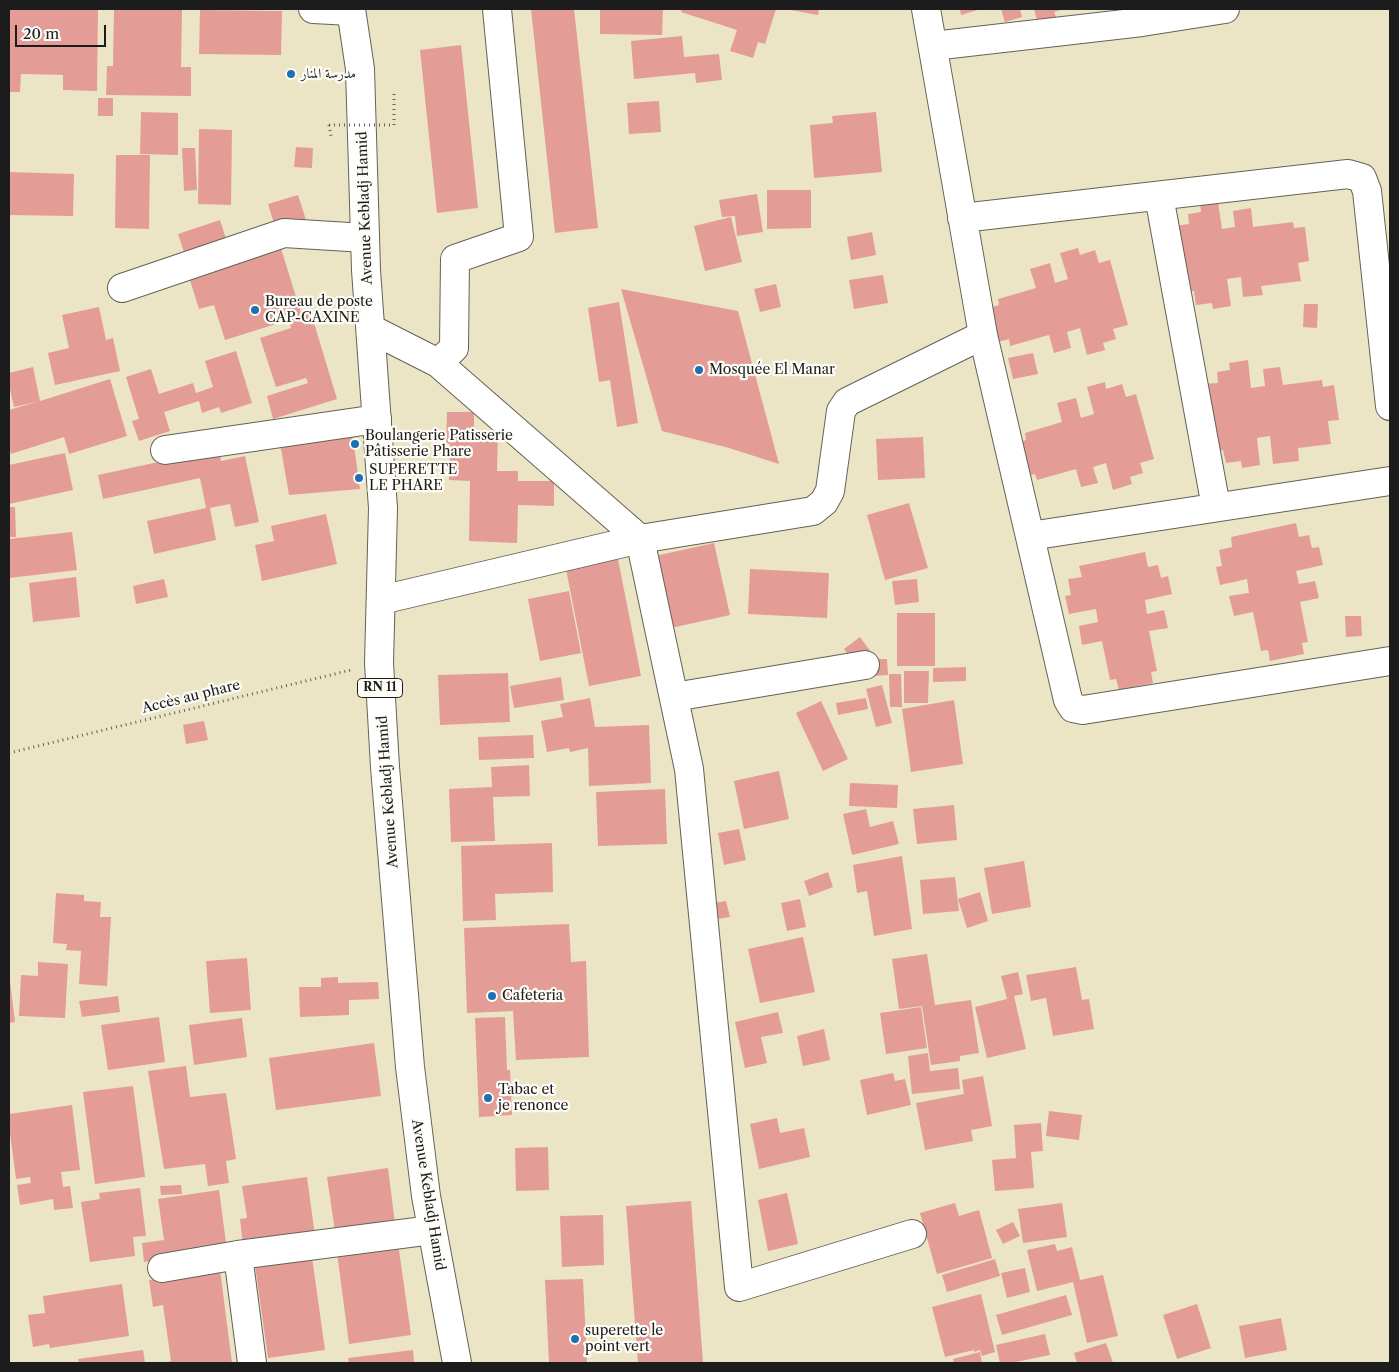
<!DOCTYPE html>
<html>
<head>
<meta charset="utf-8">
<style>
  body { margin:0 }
  #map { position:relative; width:1399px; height:1372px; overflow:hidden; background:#ebe5c5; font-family:"Libre Caslon Text",serif }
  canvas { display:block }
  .frame { position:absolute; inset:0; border:10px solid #1c1c1c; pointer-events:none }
  .scale { position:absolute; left:15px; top:25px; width:91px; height:22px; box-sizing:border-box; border:2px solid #1c1c1c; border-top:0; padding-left:6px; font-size:15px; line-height:18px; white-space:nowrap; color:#1c1c1c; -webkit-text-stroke:4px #fdfcf7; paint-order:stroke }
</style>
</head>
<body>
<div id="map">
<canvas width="1399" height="1372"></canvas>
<div class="frame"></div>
<div class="scale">20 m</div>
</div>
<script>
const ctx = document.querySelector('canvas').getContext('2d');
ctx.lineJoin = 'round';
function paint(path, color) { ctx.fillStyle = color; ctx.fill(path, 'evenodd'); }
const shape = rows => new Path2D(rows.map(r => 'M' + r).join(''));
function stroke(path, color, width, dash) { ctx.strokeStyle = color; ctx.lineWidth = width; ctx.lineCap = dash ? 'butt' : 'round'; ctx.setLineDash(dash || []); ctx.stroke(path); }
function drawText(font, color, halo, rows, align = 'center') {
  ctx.font = font + ' "Libre Caslon Text",Amiri,serif'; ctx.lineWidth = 4.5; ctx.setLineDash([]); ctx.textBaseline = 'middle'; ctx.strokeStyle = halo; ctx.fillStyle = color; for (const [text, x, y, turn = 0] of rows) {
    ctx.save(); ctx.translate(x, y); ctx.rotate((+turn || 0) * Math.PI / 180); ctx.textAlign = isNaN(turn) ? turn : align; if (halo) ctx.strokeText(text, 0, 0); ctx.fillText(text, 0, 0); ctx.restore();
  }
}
paint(shape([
  [9,9,98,9,97,91,63,90,63,75,21,74,20,92,9,92],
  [114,9,182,10,181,67,191,67,191,96,106,95,107,66,113,66],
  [531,9,574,9,598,228,555,233],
  [600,9,663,9,662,35,600,34],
  [682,9,776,9,765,44,758,42,753,58,730,51,737,30,681,12],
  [785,9,819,9,818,15],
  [960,9,981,9,961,15],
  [1001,9,1020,9,1022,17,1005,22],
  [1034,9,1064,9,1054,12,1057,19,1038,24],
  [200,10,282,11,281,55,199,54],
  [682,36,684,57,719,54,722,80,696,83,695,73,634,79,631,41],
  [461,45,478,208,437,213,420,50],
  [98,98,113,98,113,116,98,116],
  [659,101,661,132,629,134,627,103],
  [141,112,178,113,178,155,140,154],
  [876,112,882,172,814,178,810,125,833,123,832,116],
  [199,129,232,130,231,205,198,204],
  [296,147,313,148,312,168,294,167],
  [182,148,195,148,197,190,184,191],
  [116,155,150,155,149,229,115,228],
  [9,172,74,174,73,216,9,215],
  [767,190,811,190,811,228,767,229],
  [757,194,763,232,737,236,735,216,722,217,719,200],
  [298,195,306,220,276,230,268,204],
  [1218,202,1222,229,1235,227,1233,211,1251,208,1253,227,1293,222,1294,228,1305,227,1309,261,1298,263,1301,281,1261,286,1263,295,1243,297,1241,277,1227,279,1231,306,1213,309,1212,303,1196,305,1194,291,1184,292,1175,226,1189,224,1188,214,1201,212,1200,204],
  [731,217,742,262,705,271,694,226],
  [220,220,228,245,186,258,178,234],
  [872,232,876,255,851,260,847,237],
  [279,242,302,316,311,313,337,399,273,419,267,396,308,383,306,378,276,387,260,338,291,328,289,320,225,340,214,305,199,309,189,277],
  [1078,248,1080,255,1095,250,1099,263,1110,260,1128,325,1113,329,1116,339,1103,343,1105,350,1087,355,1080,328,1067,332,1071,348,1054,353,1049,335,1010,346,1009,339,998,342,989,308,999,305,998,299,1036,288,1030,269,1050,263,1055,283,1068,279,1060,253],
  [883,275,888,303,854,309,849,280],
  [776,284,781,307,760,312,754,289],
  [621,289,738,311,779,464,729,448,662,431],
  [619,302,638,423,617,427,610,380,599,382,588,308],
  [1304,304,1318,304,1317,328,1303,327],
  [99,307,106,340,113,338,120,371,55,385,48,353,69,348,62,315],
  [236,351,252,403,221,413,219,407,202,413,199,401,164,412,170,431,139,441,132,421,139,419,126,377,151,369,159,394,193,383,196,393,213,387,205,361],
  [1033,353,1038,374,1013,379,1008,358],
  [1248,360,1251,388,1265,386,1263,369,1280,367,1283,385,1322,380,1323,387,1334,385,1339,420,1328,421,1331,444,1298,448,1299,461,1273,464,1270,436,1257,438,1260,465,1242,468,1241,461,1226,463,1223,450,1213,451,1204,384,1218,383,1217,372,1230,370,1229,363],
  [33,367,40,401,110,379,127,436,69,454,64,437,11,454,9,448,9,410,36,402,14,407,9,385,9,373],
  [1105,382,1106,389,1122,384,1126,397,1136,394,1154,459,1140,463,1143,473,1130,477,1132,484,1113,490,1106,463,1093,467,1098,483,1081,487,1076,469,1037,480,1035,474,1025,476,1016,443,1026,440,1025,433,1062,422,1057,403,1076,398,1081,418,1094,414,1087,387],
  [447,412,474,412,474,432,498,433,497,471,518,471,518,481,554,481,554,506,518,505,517,543,469,541,470,481,449,480,450,444,446,443],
  [350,416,360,489,289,495,276,420],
  [923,437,925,478,878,480,876,439],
  [219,449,221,461,245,456,259,522,235,527,230,504,210,508,216,540,154,554,147,521,206,508,200,478,103,499,98,475],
  [65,453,73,490,9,504,9,465],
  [909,503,928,568,885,580,867,515],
  [9,507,15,507,16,537,9,537],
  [326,514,337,564,262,581,255,545,274,541,271,526],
  [1296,523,1299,537,1309,535,1312,548,1319,547,1323,565,1296,571,1299,584,1315,581,1319,598,1300,602,1308,642,1302,643,1304,654,1270,661,1268,650,1261,651,1253,612,1234,616,1229,596,1249,593,1247,579,1220,585,1216,567,1222,566,1219,550,1232,547,1231,537],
  [72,532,77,570,9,578,9,539],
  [714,543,730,615,671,628,655,556],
  [1145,552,1148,567,1158,565,1161,578,1168,576,1172,594,1145,600,1147,614,1164,610,1168,628,1149,631,1157,671,1151,672,1153,683,1119,690,1116,679,1110,680,1102,641,1082,645,1079,626,1098,622,1096,609,1069,614,1065,596,1071,595,1068,579,1082,577,1079,566],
  [618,559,641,676,589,686,566,569],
  [750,569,829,573,827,618,748,614],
  [76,577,80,617,33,622,29,583],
  [164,579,168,597,136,604,133,586],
  [917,579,919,602,895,605,892,581],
  [569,591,581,653,540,661,528,599],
  [897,613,935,613,935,666,897,666],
  [1345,616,1361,616,1362,636,1346,637],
  [860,637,871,652,855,664,844,649],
  [871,659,887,659,888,675,872,676],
  [966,667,966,681,933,682,933,668],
  [904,671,929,671,928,703,904,703],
  [508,673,510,722,440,725,438,675],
  [889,674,901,674,902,707,890,707],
  [561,677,564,700,514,708,510,686],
  [882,685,892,723,876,727,866,689],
  [590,698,595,727,649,725,651,783,589,786,588,748,570,752,569,748,547,752,541,721,563,717,560,704],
  [866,698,868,709,838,715,836,703],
  [954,700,963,764,911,772,902,709],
  [821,701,848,759,823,771,796,713],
  [204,721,208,740,186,744,183,725],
  [533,735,534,758,479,760,478,737],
  [529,765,530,796,493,797,495,841,451,842,449,789,492,787,491,767],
  [779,771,789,819,744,829,734,781],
  [850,783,898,785,897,808,849,806],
  [665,789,667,844,598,846,596,792],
  [954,805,957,840,917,844,913,809],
  [866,809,870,827,893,821,899,844,852,855,843,814],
  [739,829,746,860,724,865,718,833],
  [552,843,553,892,495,894,496,920,463,921,461,846],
  [902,856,912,929,874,936,867,891,857,893,853,865],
  [1024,861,1031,907,992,914,984,868],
  [828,872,833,887,809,896,804,881],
  [955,877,959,911,923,914,920,880],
  [980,892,988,921,967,928,958,899],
  [56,893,84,895,84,901,101,902,100,917,111,917,107,986,79,984,81,951,66,950,67,944,53,943],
  [800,899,806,927,787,931,781,903],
  [726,901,730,917,717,919,713,903],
  [569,924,571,962,586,961,589,1057,516,1060,513,1011,467,1013,464,928],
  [803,937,815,992,760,1003,748,949],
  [927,954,935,1005,971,1000,979,1053,960,1056,960,1061,931,1065,922,1006,899,1009,892,959],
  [247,958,251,1010,210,1013,206,961],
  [38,962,68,964,65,1018,19,1016,21,975,38,976],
  [1076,967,1082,1000,1089,999,1094,1029,1053,1036,1046,998,1031,1001,1026,975],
  [1018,972,1023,994,1014,996,1026,1049,987,1058,975,1007,1007,999,1001,976],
  [338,977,338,983,378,982,379,999,349,1000,349,1015,300,1017,299,987,321,987,321,978],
  [9,981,10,981,15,1022,9,1023],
  [118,996,120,1012,82,1017,79,1001],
  [921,1007,927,1048,886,1054,880,1013],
  [778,1012,783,1033,761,1037,767,1063,745,1068,735,1022],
  [159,1017,165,1062,108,1070,101,1025],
  [505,1017,507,1070,510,1070,512,1115,479,1117,475,1018],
  [242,1018,247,1057,194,1065,189,1025],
  [824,1029,830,1060,803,1066,797,1036],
  [374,1043,381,1096,276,1110,269,1058],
  [928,1053,930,1071,958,1068,960,1089,912,1094,908,1056],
  [186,1066,190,1097,226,1093,236,1159,226,1161,229,1183,208,1186,205,1164,164,1169,148,1071],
  [893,1073,895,1081,905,1079,911,1105,867,1115,860,1080],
  [983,1076,992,1126,971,1130,973,1141,925,1150,916,1103,964,1094,962,1080],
  [133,1086,145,1177,95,1184,83,1092],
  [72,1105,80,1170,61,1172,63,1187,70,1186,73,1208,54,1210,53,1199,20,1205,17,1185,31,1183,30,1177,16,1179,9,1126,9,1114],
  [1049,1111,1082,1115,1079,1140,1046,1136],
  [777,1118,780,1133,804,1128,810,1157,759,1169,750,1124],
  [1041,1123,1043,1151,1031,1152,1034,1188,995,1191,992,1160,1016,1158,1014,1125],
  [548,1147,549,1190,516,1191,515,1148],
  [388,1168,395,1223,335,1231,327,1177],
  [307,1177,315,1236,243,1246,240,1219,247,1218,242,1186],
  [181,1185,182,1194,161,1195,160,1186],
  [140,1188,146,1236,133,1237,135,1256,90,1262,81,1202,100,1199,99,1193],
  [219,1190,227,1250,144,1262,142,1243,164,1240,158,1199],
  [787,1193,798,1244,768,1251,758,1200],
  [691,1201,703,1363,638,1363,626,1206],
  [955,1203,959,1216,979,1210,992,1258,937,1274,920,1213],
  [1062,1203,1067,1237,1023,1243,1018,1209],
  [603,1215,604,1265,562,1267,560,1216],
  [1013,1222,1020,1236,1003,1244,996,1230],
  [397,1236,411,1335,349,1344,336,1245],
  [1055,1244,1057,1251,1072,1247,1080,1280,1103,1275,1118,1336,1087,1343,1073,1282,1037,1291,1027,1250],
  [311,1250,325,1350,268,1358,254,1258],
  [995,1259,1000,1276,947,1292,942,1275],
  [1025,1268,1030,1292,1007,1298,1001,1273],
  [220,1270,232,1363,163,1363,171,1361,163,1305,153,1307,149,1280],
  [583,1279,587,1363,549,1363,545,1280],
  [122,1284,129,1336,50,1348,49,1344,33,1347,28,1315,45,1313,43,1296],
  [981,1294,995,1352,982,1356,980,1350,974,1352,974,1350,945,1357,932,1307],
  [1066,1295,1072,1315,1002,1335,996,1315],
  [1197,1304,1211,1348,1177,1359,1163,1315],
  [1281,1318,1287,1350,1245,1358,1239,1326],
  [1045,1334,1050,1355,1011,1363,1000,1363,996,1345],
  [1106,1343,1113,1363,1077,1363,1074,1353],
  [143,1350,145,1363,79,1363,78,1359],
  [413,1350,414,1363,349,1363,348,1358],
  [980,1352,982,1363,954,1363,953,1359]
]), '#e39d96');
const minor = shape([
  [313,9,351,11],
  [926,9,983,335,1068,700,1073,708,1083,710,1390,661],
  [933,46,1142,22,1225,9],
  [1159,196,1216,507],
  [962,218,1348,174,1362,178,1367,191,1390,406],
  [122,288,284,233,365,238],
  [371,329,438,363,640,539,689,769,739,1287,912,1234],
  [438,363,454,348,455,259,519,237,497,9],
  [165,450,377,419],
  [1030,536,1390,481],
  [381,600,640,539,813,511,824,502,830,491,841,411,847,402,983,335],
  [674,697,865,665],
  [238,1255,252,1363],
  [162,1268,238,1255,432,1230]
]);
const primary = shape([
  [351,9,360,69,366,270,383,508,379,663,385,767,410,1067,426,1196,457,1363]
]);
stroke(minor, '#646257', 30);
stroke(primary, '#646257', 30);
stroke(shape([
  [329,125,331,136],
  [394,125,394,94],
  [9,753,351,670]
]), '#646257', 3, [1, 4]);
stroke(minor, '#fff', 28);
stroke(primary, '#fff', 28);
stroke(shape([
  [329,125,394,125]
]), '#646257', 3, [1, 4]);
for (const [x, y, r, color] of [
  [291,74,5,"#1f6fb2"],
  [255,310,5,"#1f6fb2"],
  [699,370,5,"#1f6fb2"],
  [355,444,5,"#1f6fb2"],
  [359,478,5,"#1f6fb2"],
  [492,996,5,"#1f6fb2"],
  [488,1098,5,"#1f6fb2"],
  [575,1339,5,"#1f6fb2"]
]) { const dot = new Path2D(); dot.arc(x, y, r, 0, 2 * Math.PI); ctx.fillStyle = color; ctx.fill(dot); stroke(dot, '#fdfcf7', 2); }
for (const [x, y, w] of [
  [380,688,45]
]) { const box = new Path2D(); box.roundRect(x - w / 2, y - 9.5, w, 19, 4); ctx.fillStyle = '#fdfcf7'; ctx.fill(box); stroke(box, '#1c1c1c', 1); }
drawText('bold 12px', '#1c1c1c', null, [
  ["RN 11",380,688]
]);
drawText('14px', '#1c1c1c', '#fdfcf7', [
  ["مدرسة المنار",301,74],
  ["Bureau de poste",265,302],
  ["CAP-CAXINE",265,318],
  ["Mosquée El Manar",709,370],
  ["Boulangerie Patisserie",365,436],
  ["Pâtisserie Phare",365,452],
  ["SUPERETTE",369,470],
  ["LE PHARE",369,486],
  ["Cafeteria",502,996],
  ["Tabac et",498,1090],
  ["je renonce",498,1106],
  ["superette le",585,1331],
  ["point vert",585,1347]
], 'left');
drawText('14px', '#1c1c1c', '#fdfcf7', [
  ["Avenue Kebladj Hamid",365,208,-92],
  ["Accès au phare",191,697,-14],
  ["Avenue Kebladj Hamid",388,792,-94],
  ["Avenue Kebladj Hamid",428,1195,81]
]);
</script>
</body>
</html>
